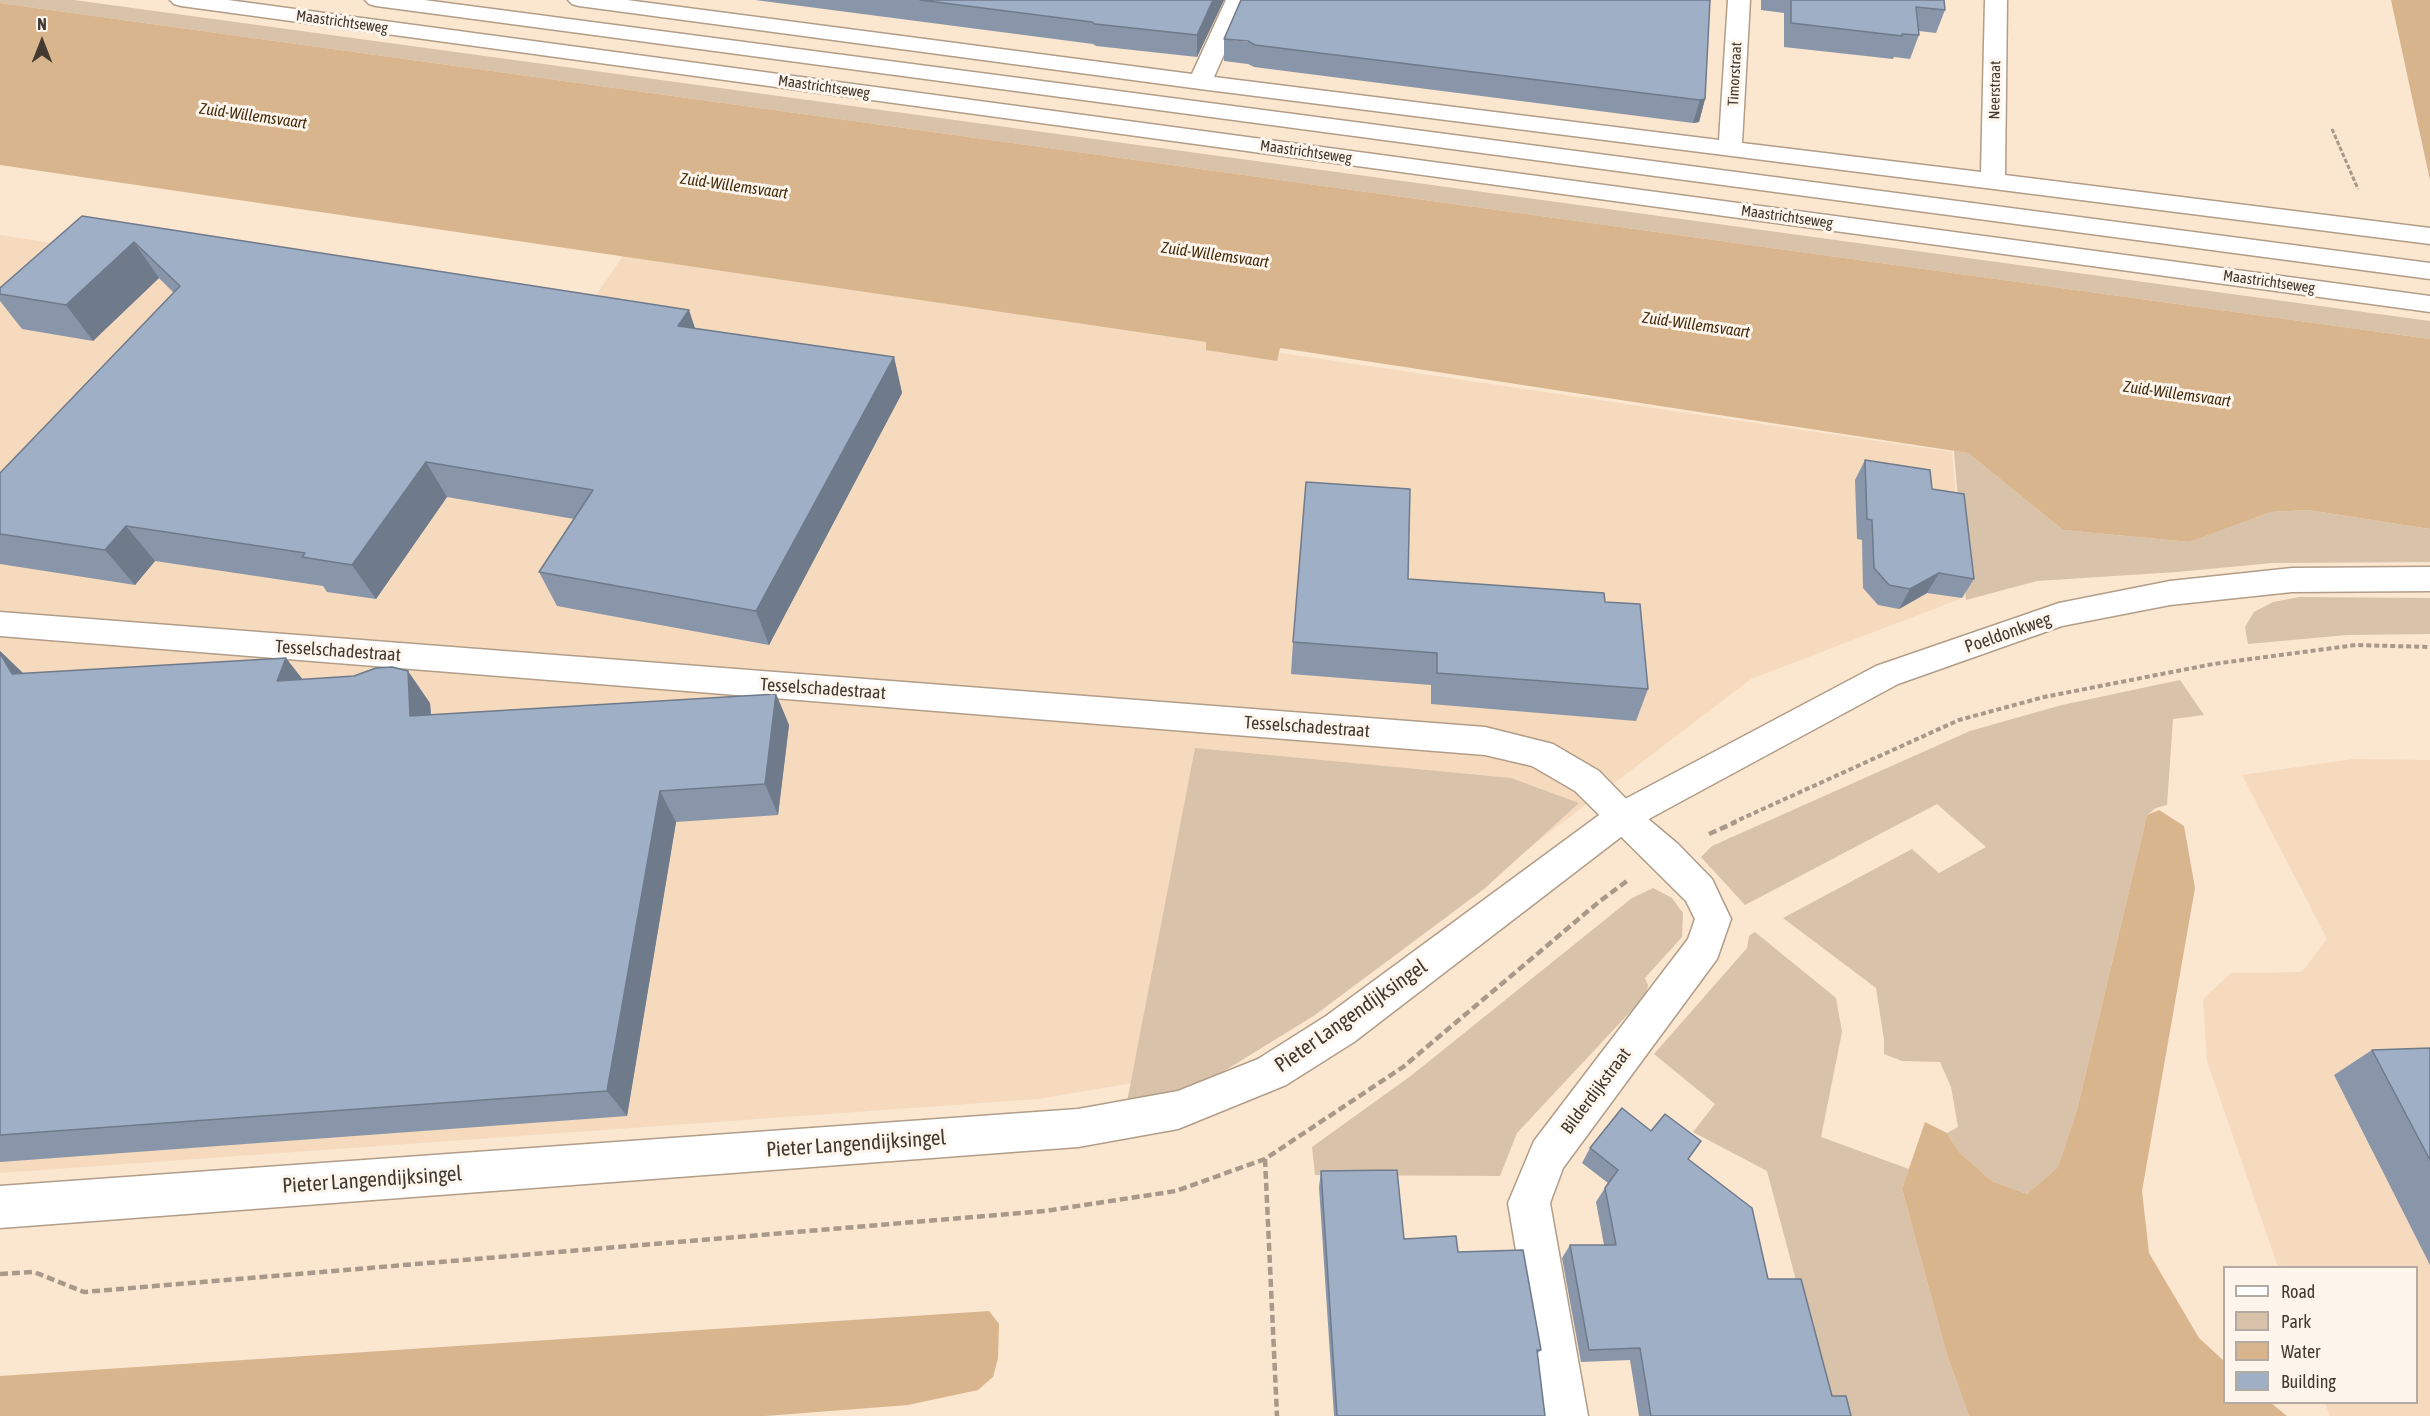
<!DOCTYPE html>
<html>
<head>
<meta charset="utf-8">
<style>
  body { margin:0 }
  #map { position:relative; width:2430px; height:1416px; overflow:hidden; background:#fbe6d0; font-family:"Asap Condensed",sans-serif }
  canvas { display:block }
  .legend { position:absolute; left:2223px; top:1266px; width:195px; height:138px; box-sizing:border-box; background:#fef6ed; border:2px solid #b3aaa2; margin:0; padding:8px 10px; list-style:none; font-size:18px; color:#423931 }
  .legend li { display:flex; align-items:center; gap:12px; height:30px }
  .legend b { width:30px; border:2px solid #b3aaa2 }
  .north { position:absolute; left:12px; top:12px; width:60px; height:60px; -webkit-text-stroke:4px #fef6ed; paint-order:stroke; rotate:0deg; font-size:16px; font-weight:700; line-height:24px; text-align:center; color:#423931 }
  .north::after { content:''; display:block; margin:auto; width:21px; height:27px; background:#423931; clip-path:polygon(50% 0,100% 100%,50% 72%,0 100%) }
</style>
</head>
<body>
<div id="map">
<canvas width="2430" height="1416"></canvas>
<ul class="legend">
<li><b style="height:8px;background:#fff"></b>Road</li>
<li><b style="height:16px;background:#d8c2aa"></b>Park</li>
<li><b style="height:16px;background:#d9b58e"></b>Water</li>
<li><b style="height:16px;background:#9fafc6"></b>Building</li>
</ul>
<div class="north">N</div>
</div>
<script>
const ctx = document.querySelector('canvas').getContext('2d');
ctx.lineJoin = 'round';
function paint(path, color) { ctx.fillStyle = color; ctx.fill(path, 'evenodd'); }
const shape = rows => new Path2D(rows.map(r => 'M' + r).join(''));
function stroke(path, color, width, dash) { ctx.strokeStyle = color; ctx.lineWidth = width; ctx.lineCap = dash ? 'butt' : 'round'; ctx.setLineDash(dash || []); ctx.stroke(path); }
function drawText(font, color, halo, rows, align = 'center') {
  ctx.font = font + ' "Asap Condensed",sans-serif'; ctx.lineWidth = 6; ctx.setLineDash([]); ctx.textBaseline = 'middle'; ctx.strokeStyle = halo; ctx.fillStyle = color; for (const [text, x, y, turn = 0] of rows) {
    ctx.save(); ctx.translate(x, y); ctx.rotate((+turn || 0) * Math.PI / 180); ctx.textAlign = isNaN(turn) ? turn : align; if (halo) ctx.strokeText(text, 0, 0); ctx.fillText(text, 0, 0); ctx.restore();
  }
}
paint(shape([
  [0,235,576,324,623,256,1952,452,1965,597,1751,679,1323,1005,1180,1075,1038,1099,0,1173],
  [2353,759,2430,760,2430,1416,2330,1416,2325,1403,2416,1402,2416,1268,2278,1267,2207,1061,2203,999,2231,973,2302,972,2327,939,2242,775]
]), '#f5dabe');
paint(shape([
  [0,0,74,0,2430,321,2430,339,0,3],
  [1954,451,1968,453,2063,530,2190,542,2271,512,2308,510,2430,529,2430,562,2272,563,2177,572,2037,581,1966,600],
  [2299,597,2430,598,2430,634,2347,635,2248,644,2245,627,2254,612,2273,602],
  [2180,680,2204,715,2173,719,2167,805,2156,808,2147,815,2077,1110,2058,1167,2027,1194,1992,1181,1959,1152,1947,1133,1958,1127,1951,1087,1940,1062,1902,1061,1884,1054,1884,1040,1876,988,1783,918,1912,849,1939,873,1986,847,1937,804,1745,905,1701,857,1712,846,1970,731,2062,705],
  [1195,748,1511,778,1579,803,1484,889,1315,1015,1208,1081,1126,1107],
  [1653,888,1672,898,1683,913,1682,937,1645,978,1648,985,1646,995,1517,1133,1500,1176,1315,1175,1312,1147,1412,1075,1632,898],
  [1755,932,1836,998,1842,1032,1821,1137,1909,1169,1902,1189,1947,1355,1969,1416,1832,1416,1767,1171,1693,1132,1715,1104,1654,1054,1747,948,1749,936]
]), '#d8c2aa');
paint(shape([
  [2391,0,2430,0,2430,180]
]), '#d8b48d');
paint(shape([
  [0,3,2430,339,2430,529,2308,510,2271,512,2190,542,2063,530,1968,453,1280,348,1277,361,1206,350,1206,342,0,165],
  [2159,810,2184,826,2195,888,2142,1191,2149,1253,2199,1338,2224,1361,2224,1402,2271,1403,2287,1416,1969,1416,1947,1355,1902,1189,1925,1122,1947,1133,1959,1152,1992,1181,2027,1194,2058,1167,2077,1110,2147,815],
  [989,1311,999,1324,998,1358,993,1377,978,1390,908,1405,765,1416,0,1416,0,1376]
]), '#d9b58e');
const minor = shape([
  [568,0,627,0,1192,74,1226,0,1248,0,1214,77,1719,140,1728,0,1750,0,1742,143,1981,172,1985,0,2007,0,2005,175,2430,228,2430,244,1200,89,579,6,572,4,568,0],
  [0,612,1485,727,1553,744,1599,771,1634,807,1678,844,1712,879,1731,919,1717,959,1563,1168,1550,1203,1588,1416,1544,1416,1508,1203,1534,1141,1688,939,1695,919,1686,901,1575,791,1532,766,1485,755,0,636,0,612]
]);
const tertiary = shape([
  [2430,567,2430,591,2292,592,2170,605,2062,626,1898,684,1634,827,1354,1042,1286,1085,1178,1129,1078,1147,0,1228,0,1186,1078,1109,1178,1091,1258,1059,1326,1016,1610,807,1876,666,2059,603,2170,581,2292,568,2430,567]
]);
const secondary = shape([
  [170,0,228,0,2430,296,2430,312,181,6,174,4,170,0],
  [365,0,424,0,2430,263,2430,279,376,6,369,4,365,0]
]);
stroke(minor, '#b19d88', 3);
stroke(tertiary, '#b19d88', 3);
stroke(secondary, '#b19d88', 3);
stroke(shape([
  [2332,129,2358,189]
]), '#a99989', 3, [4.5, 2]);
stroke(shape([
  [1732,823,1959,720,2044,697,2213,664,2356,645,2430,647]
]), '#a99989', 4, [5, 3]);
stroke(shape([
  [1709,834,1736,822],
  [1265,1159,1277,1416],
  [0,1274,34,1272,84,1292,1045,1211,1176,1191,1265,1159,1403,1067,1600,901,1627,881]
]), '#a99989', 4.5, [8, 4]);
paint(minor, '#fff');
paint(tertiary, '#fff');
paint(secondary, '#fff');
paint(shape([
  [755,0,1224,0,1197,57,1096,46,1093,44],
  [1761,0,1944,0,1945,10,1936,33,1919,31,1919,35,1910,59,1894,57,1893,59,1784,47,1784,13,1761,10],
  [1224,39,1705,99,1699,122,1693,123,1254,67,1248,64,1224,61],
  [82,216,696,329,894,357,902,393,769,645,557,606,539,572,574,519,447,497,376,599,327,592,323,586,155,561,135,585,0,564,0,473,174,293,159,278,93,341,22,329,0,301,0,294],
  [1865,460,1932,489,1974,579,1962,598,1927,593,1899,609,1878,605,1863,588,1862,540,1857,539,1855,480],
  [1408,579,1605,602,1648,689,1636,721,1431,704,1431,685,1291,674,1293,642],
  [0,651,23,673,303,680,430,703,431,715,776,694,789,725,778,815,676,822,627,1116,0,1162],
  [2430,1048,2430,1265,2334,1075,2372,1050],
  [1590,1148,1688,1160,1768,1279,1832,1396,1851,1416,1639,1416,1630,1360,1581,1362,1562,1258,1570,1245,1604,1245,1596,1202,1608,1183,1582,1163],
  [1321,1171,1404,1239,1458,1252,1541,1350,1537,1354,1545,1416,1334,1416,1319,1187]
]), '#8996aa');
paint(shape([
  [1213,0,1224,0,1197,57,1197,35],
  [1705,99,1699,122,1693,123,1700,100],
  [134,242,159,278,93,341,66,305],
  [689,310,701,346,678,326],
  [894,357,902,393,769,645,756,611],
  [426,462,447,497,376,599,352,565],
  [126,526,155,561,135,585,105,550],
  [1939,573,1927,593,1899,609,1910,589],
  [0,651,30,680,12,674,0,653],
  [286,658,311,690,277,681],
  [408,671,430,703,433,747,410,716],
  [776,694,789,725,778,815,765,784],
  [660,791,676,822,627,1116,607,1091]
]), '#6f7a8b');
const building = shape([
  [920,0,1213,0,1197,35,1095,24,1092,22,920,0],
  [1241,0,1710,0,1705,99,1700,100,1255,45,1248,41,1224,39,1241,0],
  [1791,0,1944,0,1945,10,1916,7,1919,35,1902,34,1902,36,1791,23,1791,0],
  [82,216,689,310,678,326,894,357,756,611,539,572,593,490,426,462,352,565,302,557,305,553,126,526,105,550,0,534,0,473,180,286,134,242,66,305,0,294,0,288,82,216],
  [1865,460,1930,470,1932,489,1964,494,1974,579,1939,573,1910,589,1889,585,1874,568,1872,520,1867,519,1865,460],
  [1306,482,1410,489,1408,579,1604,593,1605,602,1640,604,1648,689,1437,673,1437,653,1293,642,1306,482],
  [0,653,12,674,286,658,277,681,354,676,376,668,392,667,408,671,410,716,776,694,765,784,660,791,607,1091,0,1135,0,653],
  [2430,1048,2430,1160,2372,1050,2430,1048],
  [1622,1108,1651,1131,1665,1114,1701,1141,1688,1159,1752,1208,1768,1279,1801,1279,1832,1396,1846,1396,1851,1416,1651,1416,1640,1348,1589,1350,1570,1245,1616,1245,1605,1188,1618,1170,1590,1148,1622,1108],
  [1397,1170,1404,1239,1456,1236,1458,1252,1523,1250,1541,1350,1537,1350,1545,1416,1337,1416,1321,1171,1397,1170]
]);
paint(building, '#9fafc6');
stroke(building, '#6f7a8b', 1.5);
drawText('15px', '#423931', '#fef6ed', [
  ["Maastrichtseweg",342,22,8],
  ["Timorstraat",1735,74,-87],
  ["Maastrichtseweg",824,87,8],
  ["Neerstraat",1995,90,-89],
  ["Maastrichtseweg",1306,152,8],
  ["Maastrichtseweg",1787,217,8],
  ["Maastrichtseweg",2269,282,8]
]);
drawText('italic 16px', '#452c0d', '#fef6ed', [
  ["Zuid-Willemsvaart",253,116,8],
  ["Zuid-Willemsvaart",734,186,8],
  ["Zuid-Willemsvaart",1215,255,8],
  ["Zuid-Willemsvaart",1696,325,8],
  ["Zuid-Willemsvaart",2177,394,8]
]);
drawText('18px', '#423931', '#fef6ed', [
  ["Poeldonkweg",2008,633,-19],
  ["Tesselschadestraat",338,651,4],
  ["Tesselschadestraat",823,689,4],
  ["Tesselschadestraat",1307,727,4],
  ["Bilderdijkstraat",1596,1091,-53]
]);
drawText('21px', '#423931', '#fef6ed', [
  ["Pieter Langendijksingel",1351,1016,-35],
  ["Pieter Langendijksingel",856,1144,-4],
  ["Pieter Langendijksingel",372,1180,-4]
]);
</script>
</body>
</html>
